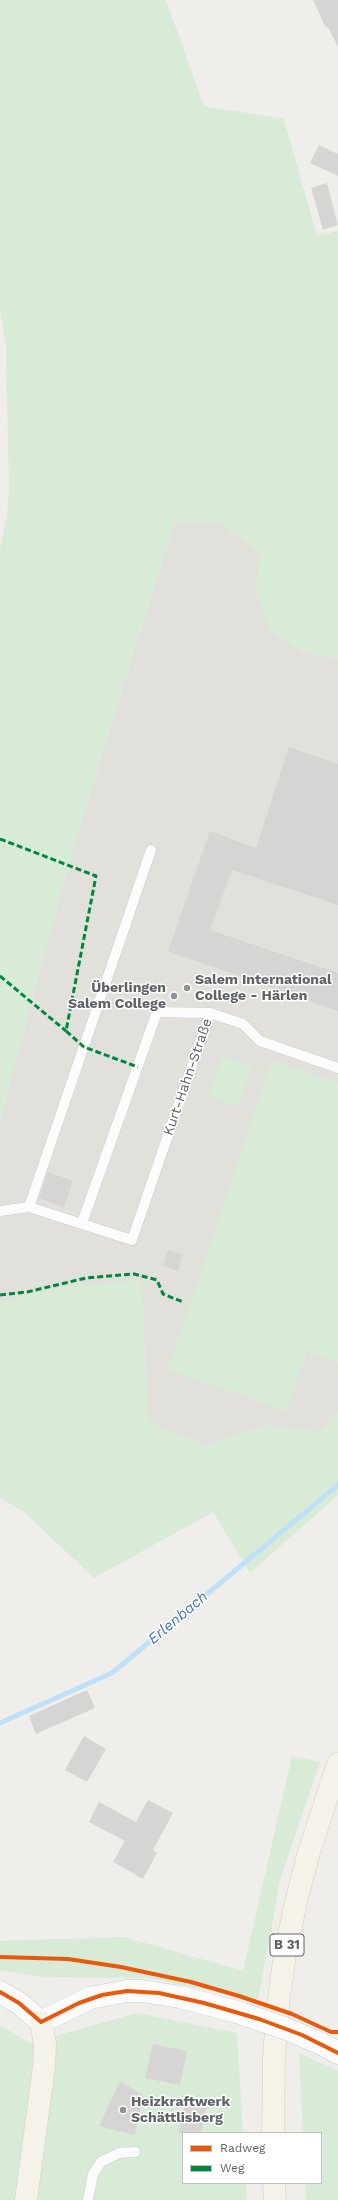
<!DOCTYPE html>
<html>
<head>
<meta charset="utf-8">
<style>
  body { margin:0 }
  #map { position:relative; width:338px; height:2200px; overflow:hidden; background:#efeeea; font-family:"Work Sans",sans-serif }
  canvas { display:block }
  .legend { position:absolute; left:182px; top:2132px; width:140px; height:52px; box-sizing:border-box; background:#fff; border:1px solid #bfc1c3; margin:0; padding:5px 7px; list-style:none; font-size:12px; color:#5f6368 }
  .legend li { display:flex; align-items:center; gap:8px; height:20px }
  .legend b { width:20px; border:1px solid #bfc1c3 }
</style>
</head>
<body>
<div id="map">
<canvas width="338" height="2200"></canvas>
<ul class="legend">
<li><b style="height:5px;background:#e8590c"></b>Radweg</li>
<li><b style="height:5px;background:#00873e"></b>Weg</li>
</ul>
</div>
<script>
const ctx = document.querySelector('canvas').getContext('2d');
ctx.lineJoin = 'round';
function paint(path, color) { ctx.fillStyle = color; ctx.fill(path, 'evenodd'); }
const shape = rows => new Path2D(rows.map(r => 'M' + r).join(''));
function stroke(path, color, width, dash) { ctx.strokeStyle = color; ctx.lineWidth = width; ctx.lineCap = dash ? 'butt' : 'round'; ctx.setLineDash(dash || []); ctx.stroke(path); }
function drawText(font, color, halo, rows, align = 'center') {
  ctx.font = font + ' "Work Sans",sans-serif'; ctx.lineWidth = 3; ctx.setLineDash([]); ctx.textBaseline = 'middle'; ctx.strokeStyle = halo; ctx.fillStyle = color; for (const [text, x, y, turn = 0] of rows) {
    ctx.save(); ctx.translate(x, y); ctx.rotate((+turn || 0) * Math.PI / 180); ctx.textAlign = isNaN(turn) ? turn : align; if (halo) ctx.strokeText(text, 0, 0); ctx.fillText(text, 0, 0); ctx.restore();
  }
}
paint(shape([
  [174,523,221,523,259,553,257,597,301,651,338,658,338,1412,320,1432,266,1425,207,1446,148,1422,141,1280,0,1302,0,1121,71,855]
]), '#e2e0da');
paint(shape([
  [0,0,166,0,204,106,284,119,317,236,338,231,338,658,301,651,271,632,257,597,259,553,221,523,174,523,71,855,0,1121,0,550,7,516,9,486,6,348,0,308],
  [222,1056,252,1066,238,1107,208,1096],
  [272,1061,338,1083,338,1362,307,1352,287,1411,167,1370],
  [141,1280,148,1422,208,1446,266,1425,320,1432,338,1412,338,1495,250,1573,213,1512,94,1578,24,1512,0,1498,0,1302,63,1287],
  [292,1756,320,1762,280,1880,258,2000,148,1978,40,1977,0,1970,0,1941,124,1937,243,1971],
  [137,2013,237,2033,243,2133,183,2133,183,2183,246,2183,247,2200,0,2200,0,2025,30,2043],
  [299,2053,338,2071,338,2200,306,2200,305,2183,321,2183,321,2133,303,2133]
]), '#d8ebd6');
stroke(shape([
  [0,1723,112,1673,338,1485]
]), '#bfe0f9', 5);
paint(shape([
  [313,0,338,0,338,47,328,27,326,28],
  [319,145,338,154,338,176,310,163],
  [327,183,338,225,323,230,311,188],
  [289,747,338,764,338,905,232,870,210,930,338,973,338,1011,168,951,210,831,256,848],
  [48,1172,73,1181,64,1208,39,1198],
  [168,1250,183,1255,178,1271,163,1266],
  [87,1690,95,1708,36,1734,29,1716],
  [84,1736,106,1749,87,1782,65,1770],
  [148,1800,173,1813,153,1850,157,1853,143,1879,113,1862,125,1841,89,1822,99,1802,136,1822],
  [153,2044,187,2051,180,2085,145,2078],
  [120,2081,143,2095,135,2135,99,2126],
  [186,2097,208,2101,201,2133,179,2133]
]), '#d6d5d3');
const service = shape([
  [29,1207,151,850],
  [0,1211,29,1207,132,1240,210,1013],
  [82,1223,157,1012,210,1013,243,1024,260,1041,338,1068],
  [88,2200,93,2174,101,2162,119,2153,135,2152]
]);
const tertiary = shape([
  [0,1992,19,2003,41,2022,90,1998,127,1991,142,1991,180,1997,237,2012],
  [324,2045,338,2053]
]);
const primary = shape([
  [273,2133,274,2057,278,2005,285,1954,296,1902,309,1852,338,1764],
  [274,2183,275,2200],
  [26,2200,44,2067,45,2044,41,2022]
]);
stroke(service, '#cbcccc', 11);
stroke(tertiary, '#cbcccc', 23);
stroke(primary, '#d7ceb8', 23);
stroke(service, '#fdfcfc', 10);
stroke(tertiary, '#fdfcfc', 22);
stroke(primary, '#f4f2e9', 22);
const tertiaryBridge = shape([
  [237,2012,284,2028,324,2045]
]);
stroke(tertiaryBridge, '#cbcccc', 23, []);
stroke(tertiaryBridge, '#fdfcfc', 22);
stroke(shape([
  [0,839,96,876,66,1031,84,1047,138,1067],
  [0,976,66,1031],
  [0,1295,27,1292,86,1278,134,1274,157,1280,163,1294,183,1302]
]), '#00873e', 3, [6, 3]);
stroke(shape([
  [0,1957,68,1959,121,1967,191,1982,239,1996,292,2014,331,2032,338,2032],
  [0,1992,19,2003,41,2022,79,2003,102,1995,127,1991,159,1993,204,2003,259,2019,302,2035,338,2053]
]), '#e8590c', 4);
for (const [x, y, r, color] of [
  [187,988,4,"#919496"],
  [174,996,4,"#919496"],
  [123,2110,4,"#919496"]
]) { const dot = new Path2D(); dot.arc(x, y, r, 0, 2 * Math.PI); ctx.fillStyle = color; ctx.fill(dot); stroke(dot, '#fff', 1.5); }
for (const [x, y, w] of [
  [287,1945,34]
]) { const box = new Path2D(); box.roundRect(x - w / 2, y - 11, w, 22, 3); ctx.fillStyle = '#fff'; ctx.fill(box); stroke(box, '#5f6368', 1); }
drawText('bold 13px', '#5f6368', null, [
  ["B 31",287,1945]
]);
drawText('bold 14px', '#5f6368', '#fff', [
  ["Salem International",195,980],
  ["College - Härlen",195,996],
  ["Überlingen",166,988,"right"],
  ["Salem College",166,1004,"right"],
  ["Heizkraftwerk",131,2102],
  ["Schättlisberg",131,2118]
], 'left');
drawText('14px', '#5f6368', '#fff', [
  ["Kurt-Hahn-Straße",188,1077,-71]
]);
drawText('italic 15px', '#4174aa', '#fff', [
  ["Erlenbach",178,1618,-40]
]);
</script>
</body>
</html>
